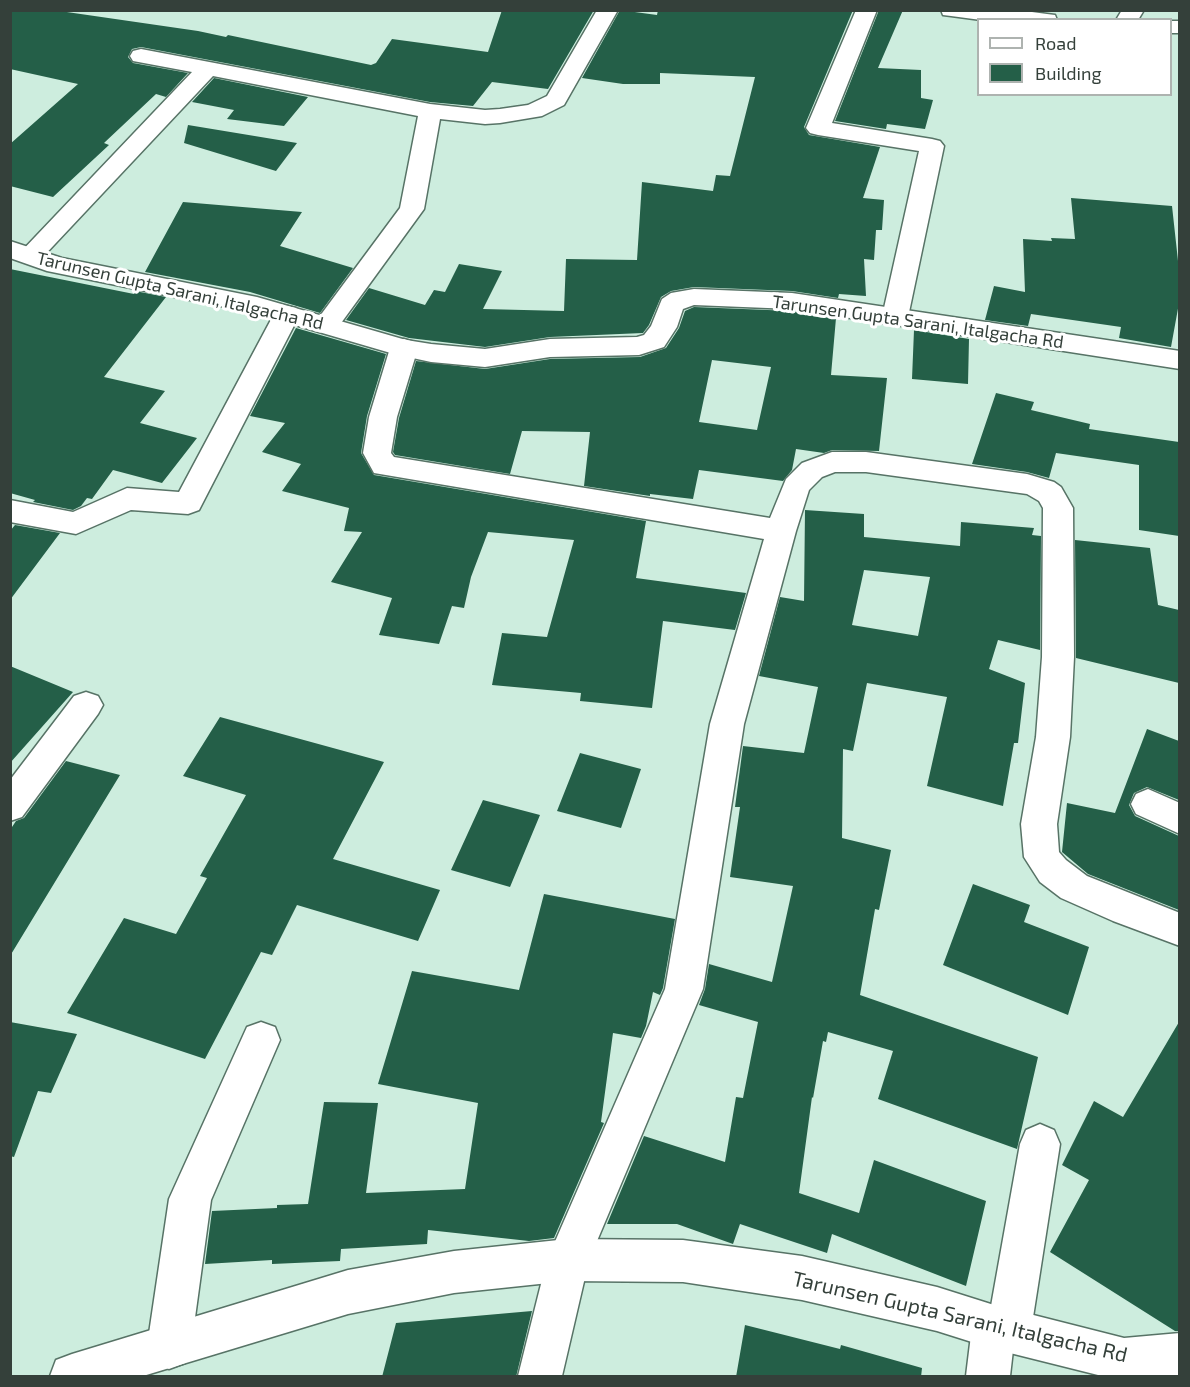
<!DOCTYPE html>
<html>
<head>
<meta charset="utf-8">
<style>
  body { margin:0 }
  #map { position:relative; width:1190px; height:1387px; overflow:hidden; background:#cdedde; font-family:"Exo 2",sans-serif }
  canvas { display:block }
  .frame { position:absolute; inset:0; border:12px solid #34403a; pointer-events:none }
  .legend { position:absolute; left:977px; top:18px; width:195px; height:78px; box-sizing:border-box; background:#fff; border:2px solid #aeb3b0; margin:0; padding:8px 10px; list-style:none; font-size:18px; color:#34403a }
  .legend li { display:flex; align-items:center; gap:12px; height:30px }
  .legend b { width:30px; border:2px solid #aeb3b0 }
</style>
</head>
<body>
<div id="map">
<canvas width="1190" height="1387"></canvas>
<div class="frame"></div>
<ul class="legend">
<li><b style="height:8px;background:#fff"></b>Road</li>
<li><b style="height:16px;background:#245f48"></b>Building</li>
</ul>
</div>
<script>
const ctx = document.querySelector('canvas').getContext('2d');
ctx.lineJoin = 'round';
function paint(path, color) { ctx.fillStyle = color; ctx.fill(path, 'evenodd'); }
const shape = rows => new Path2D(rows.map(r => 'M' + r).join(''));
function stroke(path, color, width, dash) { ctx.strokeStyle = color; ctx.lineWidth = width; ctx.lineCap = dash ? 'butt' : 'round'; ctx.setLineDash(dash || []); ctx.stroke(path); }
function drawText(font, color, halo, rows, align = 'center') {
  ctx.font = font + ' "Exo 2",sans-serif'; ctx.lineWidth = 6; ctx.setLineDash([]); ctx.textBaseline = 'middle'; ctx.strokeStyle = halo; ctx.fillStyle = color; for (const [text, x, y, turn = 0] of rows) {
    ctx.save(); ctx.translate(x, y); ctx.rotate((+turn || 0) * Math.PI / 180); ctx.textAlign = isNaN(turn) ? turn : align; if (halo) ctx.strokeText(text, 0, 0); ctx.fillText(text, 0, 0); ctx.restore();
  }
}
paint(shape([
  [10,10,53,10,198,31,226,37,228,35,371,65,376,63,392,39,488,52,502,10,594,10,548,89,492,82,473,106,430,102,141,47,132,49,128,57,133,63,188,73,166,97,156,94,104,143,109,145,53,197,10,186,10,144,78,84,10,69],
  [620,10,657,15,658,10,853,10,804,127,809,135,880,147,863,198,884,200,882,230,876,230,874,260,864,259,866,296,839,294,838,298,792,291,694,287,671,291,661,297,649,325,643,333,550,337,485,347,409,338,346,320,369,288,425,305,434,290,445,292,459,264,502,271,483,309,564,311,566,259,637,260,642,182,713,191,716,175,730,176,755,77,660,73,660,84,623,84,582,78],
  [879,10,903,10,878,68,921,70,921,98,933,100,925,129,887,124,886,129,835,121],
  [214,78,308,97,284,126,227,119,234,110,192,102],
  [188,125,297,143,276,171,184,143],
  [1071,198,1172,206,1179,270,1179,303,1171,347,1119,338,1121,327,1031,314,1028,326,985,320,994,286,1025,292,1023,239,1052,241,1051,238,1075,239],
  [183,202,302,212,280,246,353,268,320,313,250,292,145,272],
  [10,269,134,294,135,291,166,297,104,377,165,391,140,423,197,438,162,483,113,470,92,499,87,498,81,506,73,510,33,502,35,500,10,493],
  [694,307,792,311,836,318,831,375,887,378,879,451,832,450,824,453,796,449,792,470,783,481,699,470,693,499,650,494,650,496,584,486,590,432,522,431,510,474,395,455,393,452,399,418,416,361,485,369,550,359,640,357,666,348,679,328,685,311],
  [712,360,771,367,757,430,699,422],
  [296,328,386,354,367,416,361,453,374,475,646,521,636,578,746,593,735,630,663,621,652,708,580,701,581,693,492,685,502,633,547,637,574,540,488,532,471,577,464,608,452,606,439,644,379,635,392,598,331,582,362,532,344,531,349,508,282,491,301,464,262,452,285,423,250,416],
  [914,330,969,339,968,384,912,379],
  [996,393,1034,402,1031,410,1090,424,1089,429,1179,442,1179,536,1139,530,1139,465,1056,453,1049,478,1027,472,972,464],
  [805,510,864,514,864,537,960,546,961,522,1034,528,1032,535,1041,536,1040,650,998,640,989,669,1025,683,1018,743,1014,743,1003,806,927,786,947,697,867,683,853,751,843,749,842,838,891,850,879,910,875,909,860,995,1038,1057,1017,1149,878,1099,893,1051,828,1032,826,1042,823,1041,813,1098,812,1097,799,1193,859,1213,874,1160,986,1201,966,1286,832,1234,827,1253,740,1224,733,1244,677,1224,607,1224,644,1136,725,1162,736,1097,743,1098,758,1022,699,1005,705,989,709,964,772,982,793,886,730,877,740,807,735,807,743,746,804,753,818,687,759,676,780,597,804,601],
  [864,570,930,577,918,636,852,625],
  [15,525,60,533,10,600,10,531],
  [1075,540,1150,548,1158,605,1179,610,1179,683,1076,658],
  [10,666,73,692,10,763],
  [220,717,384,762,333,859,440,890,418,941,297,905,272,955,261,952,205,1059,67,1013,124,918,176,934,207,878,200,876,246,795,183,776],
  [1147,729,1179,741,1179,800,1147,787,1134,793,1129,805,1135,816,1179,836,1179,910,1088,874,1062,852,1067,803,1115,813],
  [580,753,641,769,621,828,557,811],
  [66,761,120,775,10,956,10,830,16,821,24,818],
  [483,800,540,815,510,887,451,870],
  [973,884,1030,905,1024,922,1089,947,1068,1015,943,965],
  [544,894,675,919,663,988,660,995,653,992,646,1026,641,1038,613,1033,601,1122,604,1123,554,1238,529,1241,428,1230,427,1244,341,1249,340,1261,272,1264,272,1260,205,1264,212,1211,277,1208,277,1205,308,1204,324,1102,378,1103,366,1193,465,1189,478,1103,378,1084,412,971,519,990],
  [10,1022,77,1034,51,1093,38,1091,14,1157,10,1156],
  [1179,1022,1179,1331,1175,1331,1050,1252,1089,1180,1062,1165,1094,1101,1123,1117],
  [532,1311,516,1377,382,1377,396,1323],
  [745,1325,840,1349,841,1345,922,1368,921,1377,736,1377]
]), '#245f48');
const minor = shape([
  [597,10,618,10,564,105,542,116,500,123,485,124,440,119,424,209,336,330,327,332,318,330,314,324,400,208,418,116,213,76,39,261,30,264,21,261,17,256,192,72,133,61,130,56,133,51,141,49,430,104,485,110,500,109,528,105,547,96,597,10],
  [856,10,877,10,832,123,932,139,940,141,944,146,908,317,904,323,895,325,886,323,882,317,919,151,818,135,810,133,806,128,856,10],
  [941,10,1017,10,1047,14,1055,15,1057,20,981,20,951,16,943,15,941,10],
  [1122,10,1144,10,1138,20,1116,20,1122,10],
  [1170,21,1180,21,1180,33,1170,33,1170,21],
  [287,306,296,308,300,314,199,510,188,514,131,510,76,534,10,522,10,500,73,512,127,488,179,492,274,314,278,308,287,306],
  [404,339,414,342,418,348,397,417,391,453,394,457,770,518,786,479,802,463,832,452,866,452,1027,474,1054,482,1061,487,1073,508,1074,657,1070,737,1057,824,1059,852,1066,860,1087,876,1180,913,1180,946,1113,921,1061,898,1040,882,1024,857,1021,824,1036,737,1042,657,1043,508,1039,501,1027,494,866,472,835,472,822,477,809,490,796,531,744,724,703,989,589,1260,562,1376,518,1376,547,1260,665,989,710,724,764,539,374,473,363,453,369,417,390,348,394,342,404,339],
  [86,692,98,696,103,705,98,714,22,817,10,821,10,780,74,696,86,692],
  [1148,789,1180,803,1180,834,1136,814,1131,804,1136,794,1148,789],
  [261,1022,275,1027,280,1040,211,1200,191,1347,185,1363,169,1369,153,1363,147,1347,169,1199,247,1027,261,1022],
  [1040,1124,1054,1130,1060,1144,1031,1330,1025,1346,1013,1350,1010,1376,966,1376,972,1327,978,1311,991,1306,1020,1144,1026,1130,1040,1124]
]);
const tertiary = shape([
  [10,241,62,258,257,297,406,340,431,344,485,349,550,339,637,337,644,335,651,326,662,299,671,293,694,289,792,293,1180,351,1180,369,792,309,694,305,683,309,677,327,664,347,639,355,550,357,485,367,431,362,394,354,254,313,47,271,10,258,10,241],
  [568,1239,683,1240,802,1256,937,1287,994,1305,1124,1338,1180,1333,1180,1376,1102,1376,994,1349,937,1331,802,1300,683,1282,568,1281,454,1293,348,1314,143,1376,50,1376,56,1360,72,1354,348,1270,454,1251,568,1239]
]);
stroke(minor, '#577366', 3);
stroke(tertiary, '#577366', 3);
paint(minor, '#fff');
paint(tertiary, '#fff');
drawText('18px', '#34403a', '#fff', [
  ["Tarunsen Gupta Sarani, Italgacha Rd",180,291,13],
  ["Tarunsen Gupta Sarani, Italgacha Rd",918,322,8]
]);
drawText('21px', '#34403a', '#fff', [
  ["Tarunsen Gupta Sarani, Italgacha Rd",960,1317,13]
]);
</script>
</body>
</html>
